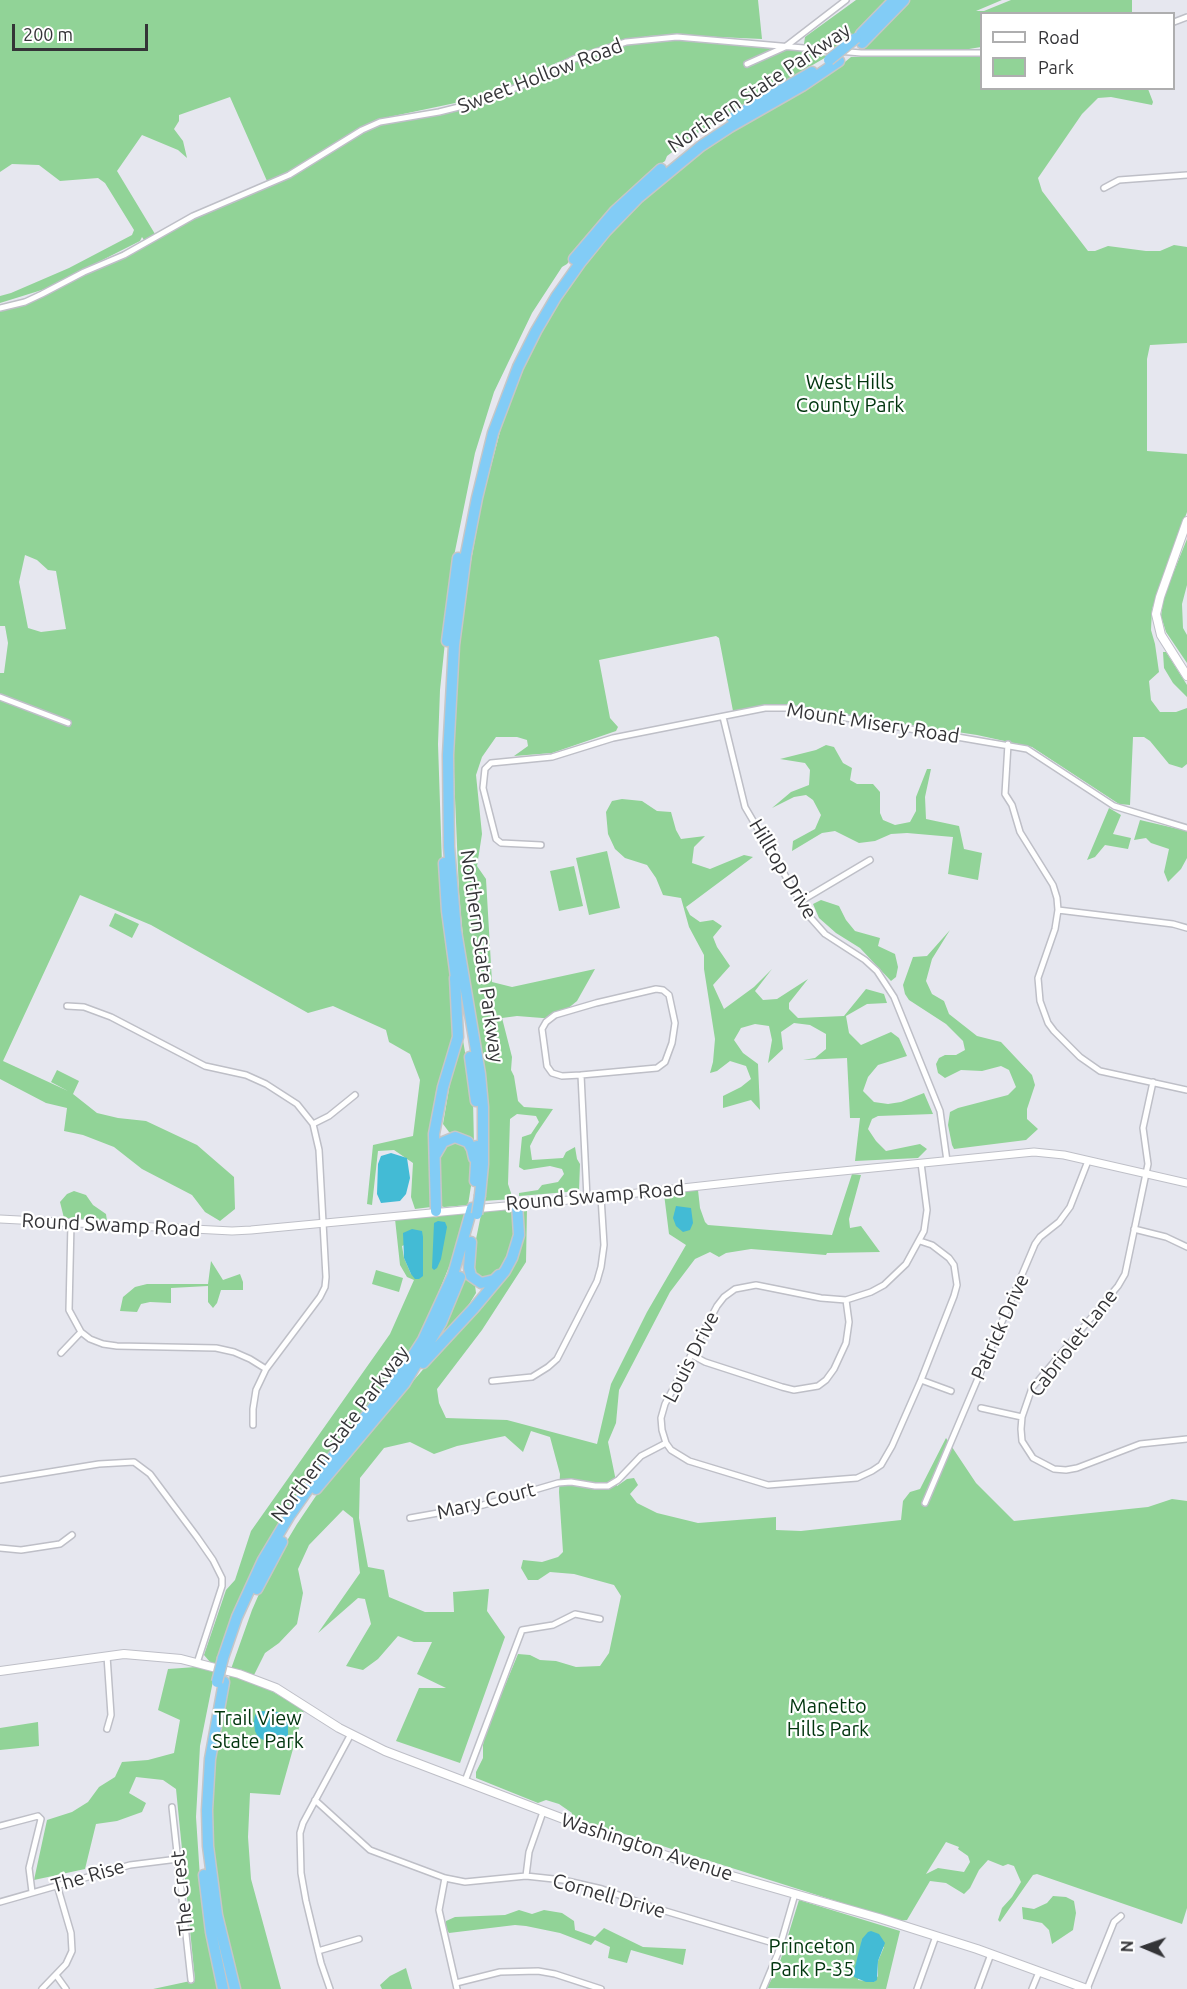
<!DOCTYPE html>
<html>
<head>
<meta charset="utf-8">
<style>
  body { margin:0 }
  #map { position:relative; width:1187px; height:1989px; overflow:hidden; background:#e6e7ef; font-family:Ubuntu,sans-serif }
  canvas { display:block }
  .legend { position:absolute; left:980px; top:12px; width:195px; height:78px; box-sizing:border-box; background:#fff; border:2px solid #aeaeaf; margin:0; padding:8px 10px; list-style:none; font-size:18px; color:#343437 }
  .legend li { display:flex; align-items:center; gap:12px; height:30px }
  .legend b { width:30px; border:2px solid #aeaeaf }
  .north { position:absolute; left:1115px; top:1917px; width:60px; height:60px; -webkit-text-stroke:4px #fff; paint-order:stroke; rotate:272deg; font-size:16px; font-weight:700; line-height:24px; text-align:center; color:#343437 }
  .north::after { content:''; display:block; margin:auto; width:21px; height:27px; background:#343437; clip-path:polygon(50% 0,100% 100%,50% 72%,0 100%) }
  .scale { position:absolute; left:12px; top:24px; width:136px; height:27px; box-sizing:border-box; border:3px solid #343437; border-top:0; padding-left:8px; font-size:18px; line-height:21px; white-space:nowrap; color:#343437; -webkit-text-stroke:4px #fff; paint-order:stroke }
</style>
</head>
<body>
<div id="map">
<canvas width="1187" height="1989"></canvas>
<ul class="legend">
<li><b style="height:8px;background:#fff"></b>Road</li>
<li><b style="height:16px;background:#91d397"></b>Park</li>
</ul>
<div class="north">N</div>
<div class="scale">200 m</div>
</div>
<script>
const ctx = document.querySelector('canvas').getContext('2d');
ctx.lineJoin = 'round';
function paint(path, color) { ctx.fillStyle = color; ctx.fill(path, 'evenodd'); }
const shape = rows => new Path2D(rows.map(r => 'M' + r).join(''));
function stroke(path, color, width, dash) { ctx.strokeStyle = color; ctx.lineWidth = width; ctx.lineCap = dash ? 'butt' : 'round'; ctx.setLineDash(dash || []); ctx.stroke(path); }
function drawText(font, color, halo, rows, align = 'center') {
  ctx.font = font + ' Ubuntu,sans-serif'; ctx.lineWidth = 4.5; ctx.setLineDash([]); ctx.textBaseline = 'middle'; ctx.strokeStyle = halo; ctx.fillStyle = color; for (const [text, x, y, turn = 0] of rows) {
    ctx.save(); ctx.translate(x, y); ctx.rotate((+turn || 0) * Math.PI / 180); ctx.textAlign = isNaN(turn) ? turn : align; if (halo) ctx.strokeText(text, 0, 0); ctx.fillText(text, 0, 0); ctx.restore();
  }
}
paint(shape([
  [0,0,758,0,762,39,674,35,648,36,587,51,556,63,516,85,479,98,384,118,359,129,291,171,267,181,230,97,179,115,179,121,174,129,183,141,187,158,178,150,142,135,117,171,155,234,144,240,142,237,140,241,45,289,0,303,0,296,11,293,69,268,132,235,134,230,105,183,98,178,60,181,39,165,12,164,0,172],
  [856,0,887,0,860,29,838,48,804,44,805,37],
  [910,0,1002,0,976,11,984,11,1011,0,1132,0,1132,13,982,14,981,47,969,49,860,50],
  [677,39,806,50,801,52,828,56,703,129,667,156,665,161,655,168,584,243,567,264,562,267,532,313,494,392,475,453,454,556,440,690,438,744,444,924,457,1017,456,1033,441,1092,436,1091,431,1165,431,1207,415,1209,411,1197,413,1163,394,1150,378,1151,372,1205,367,1204,373,1145,413,1136,420,1080,410,1054,389,1042,386,1030,333,1006,308,1013,151,925,80,895,3,1061,68,1091,51,1082,57,1070,79,1081,73,1094,97,1113,118,1118,146,1121,197,1145,234,1177,235,1209,220,1221,205,1212,192,1195,142,1169,114,1147,83,1135,64,1131,67,1108,46,1103,0,1079,0,699,60,717,0,694,0,673,4,673,8,643,5,626,0,626,0,310,37,299,63,284,109,265,202,215,235,202,295,174,365,131,385,124,478,106,520,90,579,59,627,44],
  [25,555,37,560,48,570,56,571,66,629,41,632,28,628,19,582],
  [981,56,982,88,1148,89,1153,102,1152,105,1111,97,1098,98,1082,114,1038,178,1042,191,1088,251,1095,251,1108,246,1146,251,1160,251,1174,245,1187,247,1187,343,1150,345,1147,359,1147,451,1187,454,1187,512,1152,609,1151,630,1155,644,1159,672,1149,681,1151,700,1160,712,1176,712,1187,708,1187,764,1182,768,1169,764,1150,741,1144,737,1133,737,1130,805,1119,804,1032,747,977,735,779,705,733,711,719,638,716,636,599,660,610,718,618,727,616,731,552,753,514,756,528,746,527,740,517,737,496,737,482,757,476,775,482,834,477,866,486,879,492,982,512,987,595,969,577,1001,555,1019,517,1016,502,1018,512,1057,511,1070,514,1076,518,1101,524,1107,553,1109,536,1134,530,1146,532,1160,563,1158,566,1152,575,1147,577,1159,580,1164,579,1191,519,1196,519,1193,538,1190,542,1185,558,1182,564,1174,562,1169,550,1166,524,1170,519,1167,522,1137,531,1134,539,1122,536,1116,517,1114,510,1119,508,1184,513,1199,483,1201,489,1163,489,1111,464,948,459,893,453,750,459,645,469,572,482,501,502,424,516,383,540,335,565,292,596,249,631,211,703,150,763,111,834,71,851,57],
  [1187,539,1187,585,1182,604,1183,628,1187,635,1187,663,1166,632,1161,616,1164,596],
  [1163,652,1166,652,1187,685,1187,697,1173,683,1164,668],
  [826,745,834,747,843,763,852,768,850,780,857,784,873,784,880,792,880,813,883,820,895,825,910,822,916,811,916,797,927,769,931,769,925,797,926,819,959,826,964,849,982,853,978,880,948,874,953,837,907,833,891,834,875,841,859,843,835,831,822,833,792,851,793,841,815,829,821,815,813,800,806,795,794,797,772,808,791,792,809,785,810,770,805,763,780,759,816,750],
  [622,799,642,801,657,811,671,812,676,830,681,839,705,836,694,847,692,863,710,869,744,855,753,857,686,907,690,915,700,922,713,920,722,926,713,937,717,947,730,966,713,985,724,1009,754,987,772,969,755,991,763,1000,777,999,808,979,789,1003,789,1009,798,1018,844,1016,866,989,884,994,887,1003,867,1004,846,1016,849,1033,861,1045,891,1032,899,1038,907,1056,878,1065,868,1077,863,1091,874,1102,888,1104,901,1102,924,1093,933,1114,878,1116,872,1119,868,1129,876,1141,886,1151,920,1144,927,1149,918,1158,855,1161,860,1118,850,1118,847,1058,803,1060,815,1058,826,1049,826,1034,810,1025,794,1023,781,1032,783,1049,768,1063,772,1040,769,1026,755,1024,741,1028,734,1040,743,1053,758,1064,760,1110,751,1100,723,1108,723,1096,741,1087,751,1079,746,1066,730,1061,717,1071,710,1073,713,1062,715,1039,704,969,704,955,689,927,681,898,663,895,656,878,647,865,625,858,615,849,608,834,606,812,612,801],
  [1109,808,1121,815,1113,834,1131,838,1128,849,1105,845,1095,857,1087,860],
  [1140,820,1187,831,1187,858,1181,869,1168,882,1164,872,1169,849,1151,843,1146,838,1134,840],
  [607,851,620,908,589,915,576,858],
  [574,866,583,906,559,911,550,871],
  [821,900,839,906,846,920,855,931,880,938,878,946,895,954,898,967,896,977,891,981,860,948,836,933,819,918,813,904],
  [115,913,139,924,132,938,109,926],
  [950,930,932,959,926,981,932,994,944,1001,949,1014,977,1036,1001,1042,1032,1075,1035,1085,1027,1109,1027,1119,1038,1129,1026,1140,954,1149,952,1145,948,1125,950,1112,958,1108,1008,1095,1016,1087,1009,1070,1001,1066,982,1071,961,1070,945,1078,938,1073,936,1064,939,1058,945,1055,956,1055,965,1050,963,1041,946,1024,909,1000,905,994,903,985,913,957,927,956],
  [462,1034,473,1100,474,1145,449,1132,443,1124,450,1083,449,1074],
  [452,1139,466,1144,471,1157,471,1186,468,1205,444,1207,441,1206,439,1151],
  [852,1174,861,1175,849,1219,850,1228,861,1226,880,1252,827,1253,826,1255,751,1249,726,1253,719,1257,710,1252,695,1259,670,1292,619,1390,616,1423,608,1442,617,1486,627,1479,634,1478,638,1485,630,1494,637,1503,657,1513,698,1523,776,1517,776,1530,801,1531,901,1520,903,1501,910,1492,920,1489,946,1438,976,1483,1014,1521,1148,1507,1172,1499,1187,1501,1187,1908,1182,1924,1037,1874,1033,1875,1000,1922,998,1920,1002,1908,1012,1897,1021,1882,1014,1866,1008,1864,1003,1866,988,1860,979,1870,970,1888,964,1894,946,1883,930,1881,907,1920,899,1921,571,1817,572,1813,559,1804,546,1800,538,1803,476,1778,476,1772,483,1758,483,1745,485,1734,518,1654,530,1655,540,1660,556,1661,576,1667,600,1666,609,1653,621,1596,614,1585,574,1574,550,1572,538,1580,528,1580,521,1568,523,1560,542,1562,558,1557,563,1552,559,1492,560,1474,550,1437,531,1431,523,1452,505,1436,457,1446,434,1454,410,1442,384,1448,360,1478,359,1518,368,1567,384,1570,389,1597,425,1612,454,1612,453,1592,489,1589,487,1611,505,1637,460,1763,396,1741,419,1688,446,1688,417,1674,432,1642,414,1642,398,1636,378,1659,363,1670,346,1666,371,1624,365,1599,358,1598,318,1633,360,1573,353,1518,343,1510,309,1545,298,1569,303,1593,297,1624,279,1643,265,1653,254,1675,231,1669,252,1610,270,1569,297,1524,324,1484,504,1276,522,1207,527,1208,526,1262,482,1330,437,1389,439,1403,446,1418,507,1420,597,1444,611,1384,647,1312,686,1245,669,1234,664,1194,698,1190,700,1208,705,1222,708,1225,832,1235],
  [946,1842,959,1847,958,1849,968,1856,970,1862,964,1872,938,1868,926,1874],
  [74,1191,86,1195,93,1205,106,1214,107,1221,64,1218,60,1202,67,1194],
  [512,1209,514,1211,514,1241,510,1253,496,1277,479,1280,470,1268,482,1210],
  [467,1213,464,1230,424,1328,388,1387,291,1503,250,1576,235,1608,217,1664,210,1662,204,1655,226,1590,235,1580,251,1531,390,1334,414,1280,407,1277,400,1265,395,1219],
  [423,1237,422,1270,423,1276,411,1274,404,1258,402,1246],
  [211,1261,223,1280,240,1274,243,1282,243,1290,221,1290,217,1303,213,1308,208,1302,208,1286,171,1288,171,1303,150,1302,141,1304,137,1312,120,1311,123,1297,135,1287,147,1284,208,1284],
  [466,1269,475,1285,476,1293,457,1324,430,1352,460,1286],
  [376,1270,403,1278,399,1292,372,1284],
  [197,1665,215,1671,200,1746,196,1817,201,1893,219,1989,153,1989,195,1980,176,1789,163,1780,136,1777,129,1793,146,1803,142,1812,117,1821,96,1824,85,1869,34,1880,47,1820,72,1812,88,1802,99,1787,115,1777,122,1762,148,1760,174,1753,180,1720,158,1710,168,1669,196,1667],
  [230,1674,263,1686,304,1710,280,1795,250,1793,248,1837,251,1879,281,1989,238,1989,214,1886,211,1808,214,1763],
  [38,1722,39,1746,0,1750,0,1728],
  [1053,1896,1066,1897,1074,1901,1076,1913,1073,1930,1052,1944,1049,1930,1042,1923,1023,1919,1022,1907,1034,1909,1047,1903],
  [799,1900,900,1931,886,1989,767,1988,779,1965],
  [862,1939,884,1947,878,1961,878,1976,874,1982,858,1980],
  [519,1910,532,1914,544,1910,562,1913,574,1921,575,1930,595,1937,604,1928,643,1947,686,1949,683,1965,631,1950,627,1963,608,1958,610,1947,595,1940,591,1945,560,1933,526,1926,515,1925,449,1933,446,1928,446,1921,455,1917,505,1915],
  [406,1968,412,1989,382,1989,380,1985,390,1976]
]), '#91d397');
paint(shape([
  [391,1153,407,1158,410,1178,406,1194,400,1201,381,1203,377,1194,378,1164,381,1156],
  [676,1206,691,1208,693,1223,690,1230,683,1232,676,1226,673,1218],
  [438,1221,445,1222,447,1227,441,1259,437,1268,434,1270,432,1268,434,1223],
  [412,1229,422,1231,423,1237,423,1276,419,1279,415,1279,411,1274,404,1258,403,1233],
  [261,1711,279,1712,285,1715,288,1722,288,1735,282,1743,269,1743,258,1737,255,1731,254,1722,255,1715],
  [871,1931,879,1934,885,1943,878,1961,877,1980,874,1982,866,1982,854,1977,854,1971,862,1939,868,1932]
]), '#43bbd5');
const minor = shape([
  [1174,22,1187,17],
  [747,64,785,47,846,0],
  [1104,188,1119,180,1187,175],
  [0,308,25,302,42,294,84,272,124,255,193,216,289,175,362,130,380,122,439,112,483,101,527,83,574,59,626,42,677,37,861,53,982,53],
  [0,697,68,723],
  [723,717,745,807,809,916,825,934,865,960,877,971,894,997,940,1111,947,1161],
  [1008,744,1005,794,1012,805,1020,832,1053,885,1057,898,1058,910,1055,929,1038,978,1040,1001,1048,1023,1054,1031,1080,1057,1100,1071,1187,1090],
  [541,845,501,843,496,839,483,788,485,769,491,763,552,757,613,738,765,708,788,708,1027,749,1114,806,1187,828],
  [801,901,870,860],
  [1058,910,1173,924,1187,928],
  [67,1006,84,1007,111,1017,205,1066,246,1075,266,1084,297,1104,313,1124,319,1150,326,1277,325,1287,320,1297,266,1369,256,1390,253,1409,253,1425],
  [581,1075,657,1068,665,1062,672,1043,675,1023,669,995,663,990,656,989,596,1003,555,1015,546,1022,542,1029,547,1066,552,1073,562,1076,581,1075,587,1198],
  [1153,1082,1143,1128,1148,1164,1125,1274,1118,1286,1032,1388,1022,1417,1021,1429,1022,1441,1033,1458,1054,1469,1066,1470,1077,1468,1140,1444,1187,1439],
  [313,1124,329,1116,355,1095],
  [71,1223,69,1310,81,1332,90,1339,103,1344,117,1346,216,1348,234,1352,250,1359,266,1369],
  [1134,1229,1166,1237,1187,1247],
  [920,1241,932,1245,949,1258,954,1265,957,1285,954,1296,921,1380,892,1446,881,1465,872,1471,857,1478,768,1485,689,1461,671,1450,666,1443,662,1430,661,1418,665,1404,717,1306,724,1297,735,1289,756,1285,821,1298,846,1300,871,1292,884,1285,906,1264,924,1231,927,1210,921,1163],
  [61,1353,81,1332],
  [692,1355,705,1362,782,1387,794,1390,818,1386,826,1380,834,1369,846,1343,849,1322,846,1300],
  [921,1380,951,1391],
  [492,1381,532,1377,548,1367,557,1359,597,1281,601,1267,604,1245,601,1197],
  [981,1408,1022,1417],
  [0,1480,99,1464,134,1462,150,1474,197,1537,213,1560,222,1578,222,1586,197,1663],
  [925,1503,1035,1244,1040,1237,1059,1222,1070,1207,1088,1161],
  [410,1518,483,1505,558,1483,571,1482,595,1486,608,1486,618,1480,641,1456,666,1443],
  [0,1548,21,1550,60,1544,72,1535],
  [107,1656,111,1715,107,1729],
  [465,1781,522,1630,553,1625,575,1614,600,1619],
  [315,1800,370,1850,445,1878,465,1882,526,1876,563,1880,602,1889,655,1908,780,1945],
  [172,1807,191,1980],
  [0,1826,38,1816,41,1819,29,1868,32,1892],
  [526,1876,529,1852,543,1812],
  [445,1878,439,1910,457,1989],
  [0,1902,130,1865,178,1859],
  [318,1951,359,1939],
  [56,1975,66,1989],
  [456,1983,500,1972,538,1971,555,1974,601,1989],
  [42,1989,66,1964,72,1951,71,1933,57,1885],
  [330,1989,321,1963,306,1901,301,1873,300,1833,303,1823,351,1734],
  [763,1989,778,1953,795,1894],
  [917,1989,936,1936],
  [978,1989,991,1954],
  [1032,1989,1039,1972],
  [1087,1989,1114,1922,1121,1916]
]);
const tertiary = shape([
  [0,1219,232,1231,251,1230,601,1197,782,1177,1034,1152,1064,1155,1187,1183]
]);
const secondary = shape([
  [1187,521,1160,597,1156,614,1161,635,1187,676],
  [0,1671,124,1654,181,1659,239,1674,276,1688,339,1728,385,1751,611,1837,697,1866,879,1918,977,1949,1087,1989]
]);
const motorway = shape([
  [861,34,894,0],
  [862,43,904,0],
  [732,118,812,72],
  [574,259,615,211,661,169],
  [447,641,458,558],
  [444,863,447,911,457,985],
  [470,1057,476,1101],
  [436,1154,443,1142,455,1137,468,1142,472,1149,474,1158],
  [475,1181,477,1146],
  [480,1195,483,1164,483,1107,480,1074,456,931,449,847,448,755,454,645,466,554,477,498,493,433,518,367,536,331,556,297,580,263,606,231,638,198,701,146,730,127,802,86,839,61],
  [436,1211,434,1134,443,1087,458,1037,455,978],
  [471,1242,469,1268,471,1276,481,1283,494,1280,499,1275],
  [423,1363,474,1308,505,1271,512,1258,519,1235,517,1204],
  [316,1489,405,1383,441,1323,460,1277],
  [257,1589,282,1542],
  [223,1658,237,1617,263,1560,290,1515,321,1471,403,1371,423,1340,453,1275,472,1208],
  [224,1682,210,1759,207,1810,208,1846,217,1915,235,1989],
  [204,1875,211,1932,223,1989]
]);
stroke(minor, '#bebfc7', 8);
stroke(tertiary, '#bebfc7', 9);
stroke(secondary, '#bebfc7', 10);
stroke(motorway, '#c6c6c7', 13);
stroke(minor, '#fff', 5);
stroke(tertiary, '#fff', 7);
stroke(secondary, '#fff', 8);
stroke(motorway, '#82ccf6', 10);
const motorwayBridge = shape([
  [829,60,856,38],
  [477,1214,480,1195],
  [217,1682,223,1658]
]);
stroke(motorwayBridge, '#c6c6c7', 13, []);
stroke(motorwayBridge, '#82ccf6', 10);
drawText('20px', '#343437', '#fff', [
  ["Sweet Hollow Road",540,76,-21],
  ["Northern State Parkway",759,88,-34],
  ["Mount Misery Road",873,723,9],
  ["Hilltop Drive",783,869,59],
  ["Northern State Parkway",482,956,82],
  ["Round Swamp Road",595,1196,-5],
  ["Round Swamp Road",111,1225,3],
  ["Patrick Drive",1000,1327,-66],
  ["Cabriolet Lane",1073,1343,-52],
  ["Louis Drive",691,1357,-63],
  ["Northern State Parkway",340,1434,-53],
  ["Mary Court",486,1501,-14],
  ["Washington Avenue",647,1847,18],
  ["The Rise",88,1876,-16],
  ["The Crest",182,1893,-96],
  ["Cornell Drive",609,1896,16]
]);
drawText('20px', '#01350e', '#fff', [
  ["West Hills",850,382],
  ["County Park",850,405],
  ["Manetto",828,1706],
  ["Hills Park",828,1729],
  ["Trail View",258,1718],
  ["State Park",258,1741],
  ["Princeton",812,1946],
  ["Park P-35",812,1969]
]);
</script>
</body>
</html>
